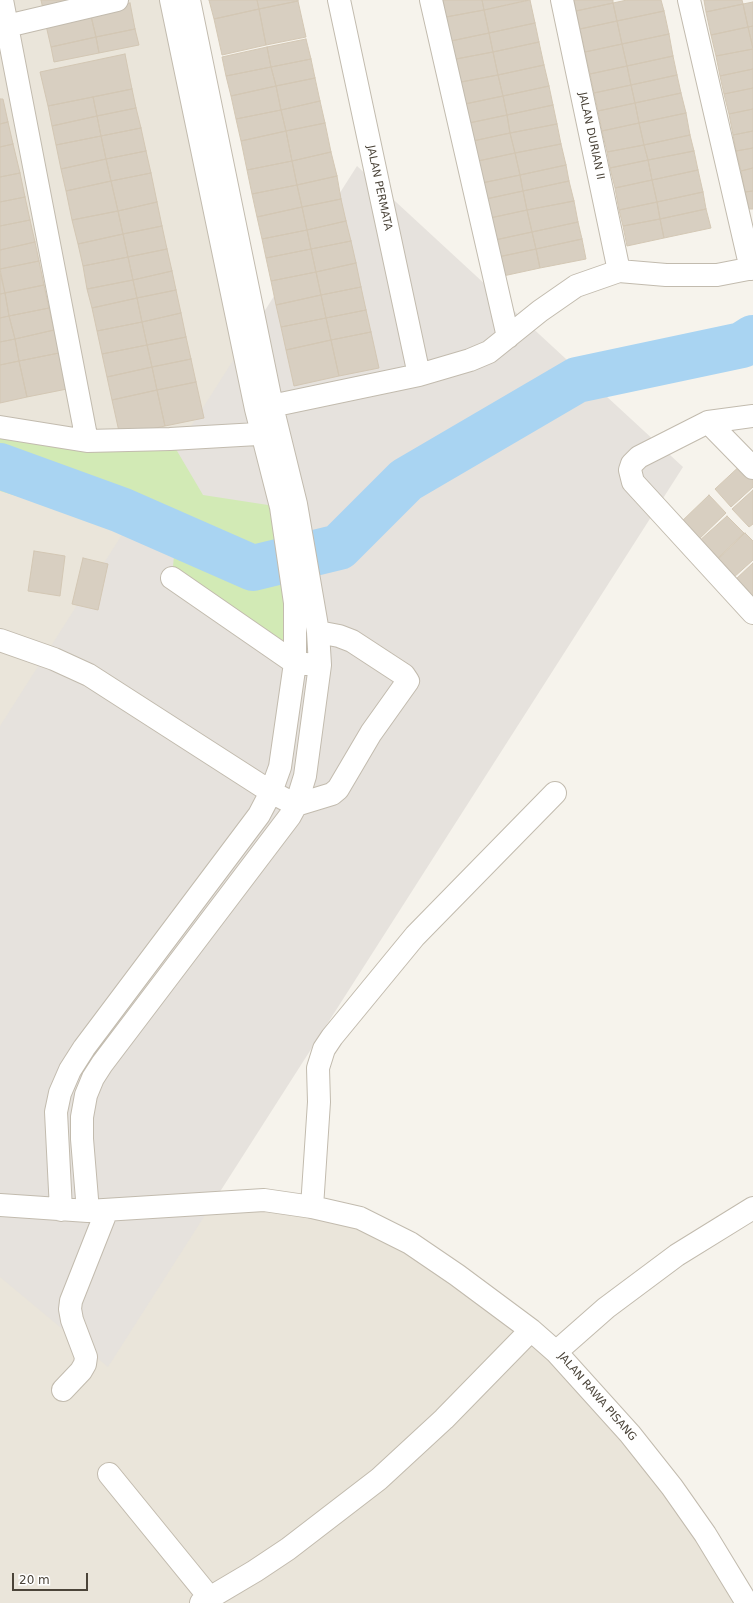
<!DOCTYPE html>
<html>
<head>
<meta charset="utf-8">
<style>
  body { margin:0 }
  #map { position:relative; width:753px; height:1603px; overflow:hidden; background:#f6f3ec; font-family:"DejaVu Sans",sans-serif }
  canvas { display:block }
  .scale { position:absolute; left:12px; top:1573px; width:76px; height:18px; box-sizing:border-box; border:2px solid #4b4439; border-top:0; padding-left:5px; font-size:12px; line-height:14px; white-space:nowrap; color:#4b4439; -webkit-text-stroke:3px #fff; paint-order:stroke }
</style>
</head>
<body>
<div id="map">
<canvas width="753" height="1603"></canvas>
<div class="scale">20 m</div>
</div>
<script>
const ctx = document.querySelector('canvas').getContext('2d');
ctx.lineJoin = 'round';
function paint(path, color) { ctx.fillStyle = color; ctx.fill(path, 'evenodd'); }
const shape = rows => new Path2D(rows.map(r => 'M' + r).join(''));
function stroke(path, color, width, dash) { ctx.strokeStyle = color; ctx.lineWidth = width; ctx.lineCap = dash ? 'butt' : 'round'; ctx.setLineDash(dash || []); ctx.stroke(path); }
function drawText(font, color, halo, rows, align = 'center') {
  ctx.font = font + ' "DejaVu Sans",sans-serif'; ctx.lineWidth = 3; ctx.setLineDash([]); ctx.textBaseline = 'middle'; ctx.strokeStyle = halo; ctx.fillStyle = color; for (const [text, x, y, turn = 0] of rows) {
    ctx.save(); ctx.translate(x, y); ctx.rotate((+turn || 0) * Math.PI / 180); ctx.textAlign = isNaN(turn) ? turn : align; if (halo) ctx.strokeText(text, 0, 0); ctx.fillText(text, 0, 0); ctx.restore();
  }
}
paint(shape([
  [0,0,172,0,262,435,61,1210,312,1207,461,1278,630,1434,747,1603,0,1603]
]), '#eae5da');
paint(shape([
  [357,166,683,467,108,1367,0,1277,0,726]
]), '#e6e2dd');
paint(shape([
  [0,427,170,439,203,495,281,507,295,663,172,578,175,544,0,491]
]), '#d2eab5');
stroke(shape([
  [0,466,121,510,253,568,339,547,406,480,577,380,742,345,753,338]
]), '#a9d4f2', 46);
const building = shape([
  [41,0,88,0,44,13,41,0],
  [209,0,257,0,259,9,214,19,209,0],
  [257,0,298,0,298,1,259,9,257,0],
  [443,0,482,0,484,10,446,17,443,0],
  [482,0,528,0,484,10,482,0],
  [530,0,535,23,489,33,484,10,530,0],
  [574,0,613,0,613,3,576,11,574,0],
  [627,0,661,0,664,11,617,21,613,3,627,0],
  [704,0,742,0,743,4,706,12,704,0],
  [298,1,306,37,266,45,259,9,298,1],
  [753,2,753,26,748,27,743,4,753,2],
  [130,3,135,29,96,37,90,12,130,3],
  [613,3,617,21,580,29,576,11,613,3],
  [743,4,748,27,711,35,706,12,743,4],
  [259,9,266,45,222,55,214,19,259,9],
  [484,10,489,33,451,41,446,17,484,10],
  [664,11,669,34,622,44,617,21,664,11],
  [90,12,96,37,51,47,45,21,90,12],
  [617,21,622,44,585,52,580,29,617,21],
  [535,23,539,42,493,52,489,33,535,23],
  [753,26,753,48,748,27,753,26],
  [748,27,753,49,716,56,711,35,748,27],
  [135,29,139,45,99,53,96,37,135,29],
  [489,33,493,52,456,59,451,41,489,33],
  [669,34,673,56,627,66,622,44,669,34],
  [96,37,99,53,54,62,51,47,96,37],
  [306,39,311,59,271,67,267,47,306,39],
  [539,42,544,65,498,75,493,52,539,42],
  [622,44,627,66,590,74,585,52,622,44],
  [267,47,271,67,226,76,222,57,267,47],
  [753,49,753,69,720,76,716,56,753,49],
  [493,52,498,75,461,82,456,59,493,52],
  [125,54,132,89,48,106,40,72,125,54],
  [673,56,677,75,631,85,627,66,673,56],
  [311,59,315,78,276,86,271,67,311,59],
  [544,65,549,86,503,96,498,75,544,65],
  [627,66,631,85,594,93,590,74,627,66],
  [271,67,276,86,231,96,226,76,271,67],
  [753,69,753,88,724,94,720,76,753,69],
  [498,75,503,96,465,104,461,82,498,75],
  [677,75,681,93,635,103,631,85,677,75],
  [315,78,320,101,281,110,276,86,315,78],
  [631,85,635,103,598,111,594,93,631,85],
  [276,86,281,110,236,119,231,96,276,86],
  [549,86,553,105,507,115,503,96,549,86],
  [753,88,753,109,729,114,724,94,753,88],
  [132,89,136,108,97,116,93,97,132,89],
  [681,93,686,113,639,123,635,103,681,93],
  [503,96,507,115,469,123,465,104,503,96],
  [93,97,97,116,52,126,48,106,93,97],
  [0,99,3,99,8,122,0,124,0,99],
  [320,101,325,123,286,131,281,110,320,101],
  [635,103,639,123,602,131,598,111,635,103],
  [553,105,557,124,510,133,507,115,553,105],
  [136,108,141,128,101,136,97,116,136,108],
  [753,109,753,131,733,135,729,114,753,109],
  [281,110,286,131,241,141,236,119,281,110],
  [686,113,690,135,644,145,639,123,686,113],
  [507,115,510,133,473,141,469,123,507,115],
  [97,116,101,136,56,145,52,126,97,116],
  [8,122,13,144,0,147,0,124,8,122],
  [325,123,331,152,292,161,286,131,325,123],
  [639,123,644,145,607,152,602,131,639,123],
  [557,124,561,144,515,153,510,133,557,124],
  [141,128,146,151,106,159,101,136,141,128],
  [286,131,292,161,247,170,241,141,286,131],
  [753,131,753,148,736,151,733,135,753,131],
  [510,133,515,153,478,161,473,141,510,133],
  [690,135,694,151,648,160,644,145,690,135],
  [101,136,106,159,61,169,56,145,101,136],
  [13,144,20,173,0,177,0,147,13,144],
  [561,144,566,165,520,175,515,153,561,144],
  [644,145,648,160,610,168,607,152,644,145],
  [753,148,753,168,741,171,736,151,753,148],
  [146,151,151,173,111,181,106,159,146,151],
  [694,151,698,170,652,180,648,160,694,151],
  [331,152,337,176,297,185,292,161,331,152],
  [515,153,520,175,482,183,478,161,515,153],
  [106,159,111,181,66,191,61,169,106,159],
  [648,160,652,180,615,188,610,168,648,160],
  [292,161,297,185,252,194,247,170,292,161],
  [566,165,569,181,523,191,520,175,566,165],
  [753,168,753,191,745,192,741,171,753,168],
  [698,170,703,192,657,202,652,180,698,170],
  [20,173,25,197,0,202,0,177,20,173],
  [151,173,157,202,118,211,111,181,151,173],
  [520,175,523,191,486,199,482,183,520,175],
  [337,176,341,199,302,207,297,185,337,176],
  [652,180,657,202,619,210,615,188,652,180],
  [111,181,118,211,72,220,66,191,111,181],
  [569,181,574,201,527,210,523,191,569,181],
  [297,185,302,207,257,217,252,194,297,185],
  [523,191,527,210,490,218,486,199,523,191],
  [753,191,753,209,749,209,745,192,753,191],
  [703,192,706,209,660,219,657,202,703,192],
  [25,197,30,220,0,226,0,202,25,197],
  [341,199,346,221,307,230,302,207,341,199],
  [574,201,578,222,532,232,527,210,574,201],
  [157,202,162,226,123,234,118,211,157,202],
  [657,202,660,219,623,226,619,210,657,202],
  [302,207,307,230,262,239,257,217,302,207],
  [706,209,711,228,664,238,660,219,706,209],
  [527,210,532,232,495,240,490,218,527,210],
  [118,211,123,234,78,244,72,220,118,211],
  [660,219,664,238,627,246,623,226,660,219],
  [30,220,35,242,0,250,0,226,30,220],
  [346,221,351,241,311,249,307,230,346,221],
  [578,222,582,239,536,249,532,232,578,222],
  [162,226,167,249,128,257,123,234,162,226],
  [307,230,311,249,266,258,262,239,307,230],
  [532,232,536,249,498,257,495,240,532,232],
  [123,234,128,257,83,266,78,244,123,234],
  [582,239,586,259,540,268,536,249,582,239],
  [351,241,356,263,316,272,311,249,351,241],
  [35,242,39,261,0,269,0,250,35,242],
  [167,249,172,271,133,280,128,257,167,249],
  [311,249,316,272,271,281,266,258,311,249],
  [536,249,540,268,503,276,498,257,536,249],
  [128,257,133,280,87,289,83,266,128,257],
  [39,261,44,285,5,293,0,269,39,261],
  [356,263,361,287,321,295,316,272,356,263],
  [172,271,176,290,137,298,133,280,172,271],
  [316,272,321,295,276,305,271,281,316,272],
  [0,273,5,293,0,294,0,273],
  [133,280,137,298,92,308,87,289,133,280],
  [44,285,49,308,9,316,5,293,44,285],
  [361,287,366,310,326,318,321,295,361,287],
  [176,290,181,313,142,322,137,298,176,290],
  [5,293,9,316,0,318,0,294,5,293],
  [321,295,326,318,281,327,276,305,321,295],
  [137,298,142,322,97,331,92,308,137,298],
  [49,308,54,330,15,339,9,316,49,308],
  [366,310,371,332,331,340,326,318,366,310],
  [181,313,186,337,147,345,142,322,181,313],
  [9,316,15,339,0,342,0,318,9,316],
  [326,318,331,340,286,350,281,327,326,318],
  [142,322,147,345,102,354,97,331,142,322],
  [54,330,59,353,19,361,15,339,54,330],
  [371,332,379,368,339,376,331,340,371,332],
  [186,337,191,359,152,367,147,345,186,337],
  [15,339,19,361,0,365,0,342,15,339],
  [331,340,339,376,294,386,286,350,331,340],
  [147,345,152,367,107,377,102,354,147,345],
  [59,353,67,389,27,397,19,361,59,353],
  [191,359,196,382,157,390,152,367,191,359],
  [19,361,27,397,0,403,0,365,19,361],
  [152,367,157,390,112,400,107,377,152,367],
  [196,382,204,418,165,426,157,390,196,382],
  [157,390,165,426,120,436,112,400,157,390],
  [744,462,753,472,753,487,731,507,715,489,744,462],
  [753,490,753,524,749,527,732,509,753,490],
  [709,495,726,513,697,541,680,523,709,495],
  [727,516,744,533,715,561,698,542,727,516],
  [745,533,753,541,753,560,733,578,716,561,745,533],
  [34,551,65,556,60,596,28,591,34,551],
  [83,558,108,564,98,610,72,604,83,558],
  [753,563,753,597,735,580,753,563]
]);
paint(building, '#d8cfc1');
stroke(building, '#d3c7b4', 1);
const minor = shape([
  [2,0,87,441],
  [339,0,419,375],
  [431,0,508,337],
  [562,0,619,271],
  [689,0,751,269],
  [7,26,117,0],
  [257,409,419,375,470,360,489,352,540,311,576,286,619,271,666,275,717,275,753,268],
  [753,416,708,422,639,457,632,464,630,470,633,482,753,613],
  [708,422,753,468],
  [0,427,87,441,170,439,275,433],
  [172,578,295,663,306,664],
  [0,640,54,659,89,675,271,792,296,805,332,794,338,789,371,733,408,681,404,675,352,641,339,636,318,632],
  [0,1205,88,1211,264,1200,312,1207,360,1218,410,1243,457,1275,531,1330,556,1352,630,1434,672,1487,705,1534,747,1603],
  [312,1207,319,1102,318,1068,324,1049,332,1037,415,936,555,793],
  [61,1210,56,1112,60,1093,70,1070,84,1048,259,815,271,792,280,767,295,663,295,603,281,507,256,409,171,0],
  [88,1211,82,1139,82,1117,86,1095,93,1078,102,1064,290,816,296,805,305,776,320,665,318,632,296,504,272,406,189,0],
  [556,1352,606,1308,677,1255,753,1208],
  [63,1390,81,1371,85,1364,86,1357,72,1320,70,1309,71,1301,107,1210],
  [109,1474,210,1598],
  [201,1603,255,1571,288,1549,379,1479,444,1419,531,1330]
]);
stroke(minor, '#c2bbae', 24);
stroke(minor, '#fff', 22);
drawText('11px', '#4b4439', '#fff', [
  ["JALAN DURIAN II",591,136,78],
  ["JALAN PERMATA",379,188,78],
  ["JALAN RAWA PISANG",597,1397,49]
]);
</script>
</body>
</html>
